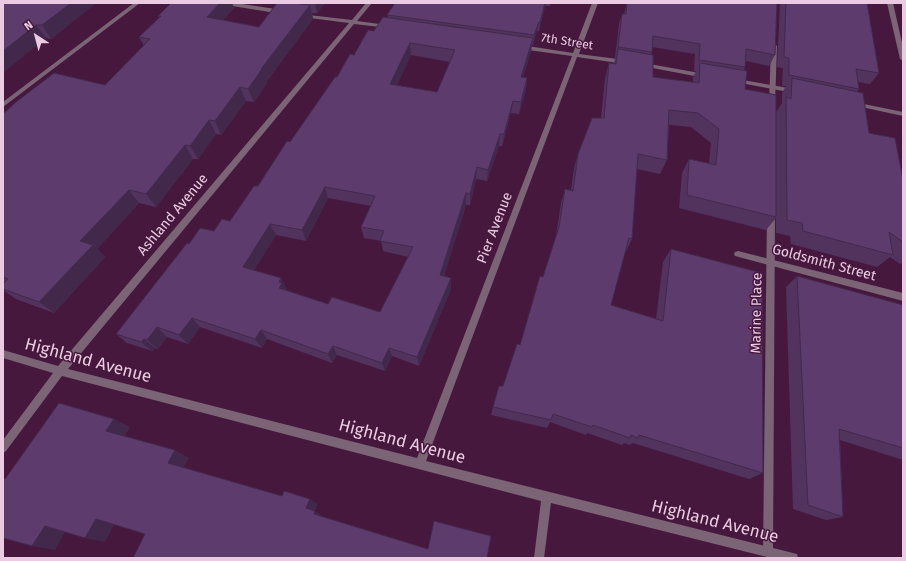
<!DOCTYPE html>
<html>
<head>
<meta charset="utf-8">
<style>
  body { margin:0 }
  #map { position:relative; width:906px; height:561px; overflow:hidden; background:#47183e; font-family:"Fira Sans",sans-serif }
  canvas { display:block }
  .frame { position:absolute; inset:0; border:4px solid #eacbe1; pointer-events:none }
  .north { position:absolute; left:16px; top:16px; width:40px; height:40px; -webkit-text-stroke:3px #47183e; paint-order:stroke; rotate:324deg; font-size:11px; font-weight:700; line-height:16px; text-align:center; color:#eacbe1 }
  .north::after { content:''; display:block; margin:auto; width:14px; height:18px; background:#eacbe1; clip-path:polygon(50% 0,100% 100%,50% 72%,0 100%) }
</style>
</head>
<body>
<div id="map">
<canvas width="906" height="561"></canvas>
<div class="frame"></div>
<div class="north">N</div>
</div>
<script>
const ctx = document.querySelector('canvas').getContext('2d');
ctx.lineJoin = 'round';
const shape = rows => new Path2D(rows.map(r => 'M' + r).join(''));
function paint(path, color) { ctx.fillStyle = color; ctx.fill(path, 'evenodd'); }
function stroke(path, color, width, dash) { ctx.strokeStyle = color; ctx.lineWidth = width; ctx.lineCap = dash ? 'butt' : 'round'; ctx.setLineDash(dash || []); ctx.stroke(path); }
function drawText(font, color, halo, rows, align = 'center') {
  ctx.font = font + ' "Fira Sans",sans-serif'; ctx.lineWidth = 3; ctx.setLineDash([]); ctx.textBaseline = 'middle'; ctx.strokeStyle = halo; ctx.fillStyle = color; for (const [text, x, y, turn = 0] of rows) {
    ctx.save(); ctx.translate(x, y); ctx.rotate((+turn || 0) * Math.PI / 180); ctx.textAlign = isNaN(turn) ? turn : align; if (halo) ctx.strokeText(text, 0, 0); ctx.fillText(text, 0, 0); ctx.restore();
  }
}
paint(shape([
  [774,44,777,46,775,104,772,106,769,104,771,46,774,44],
  [771,211,775,214,773,551,772,555,768,556,764,555,763,551,767,214,771,211]
]), '#7b6475');
paint(shape([
  [134,3,140,3,3,107,3,102,134,3],
  [223,3,236,3,282,10,285,12,282,14,226,5,223,3],
  [366,3,372,3,357,21,387,25,390,27,389,28,354,24,68,369,417,458,572,56,521,49,518,47,521,45,573,53,592,3,598,3,579,54,625,60,628,62,625,64,577,57,426,461,793,553,797,554,798,558,771,558,551,503,544,558,534,558,541,501,62,376,6,451,3,453,3,440,53,373,3,358,3,350,58,366,349,23,302,17,300,16,300,14,352,20,366,3],
  [887,3,893,3,903,47,903,61,900,59,887,3],
  [644,63,705,74,708,76,705,78,642,66,641,65,644,63],
  [737,79,794,89,797,91,794,93,735,82,735,80,737,79],
  [854,102,903,112,903,116,852,105,851,104,854,102],
  [738,251,903,293,903,301,735,256,734,254,735,252,738,251]
]), '#7b6475');
paint(shape([
  [3,3,96,3,51,39,46,38],
  [171,3,232,3,234,8,223,20,259,27,277,3,325,3,317,13,312,13,313,19,267,81,267,83,254,102,246,101,221,135,216,134,198,159,193,159,156,207,139,203,97,249,105,257,54,313,16,299,3,290,4,283,3,283,3,114,105,85,144,46,139,37,159,18,158,16],
  [395,3,551,3,550,6,545,6,539,31,537,31,533,45,532,45,531,51,523,77,527,78,526,90,519,114,511,113,502,146,499,146,487,181,476,179,470,205,466,205,444,276,451,289,419,366,392,356,385,371,337,355,332,363,267,339,262,348,200,327,188,344,167,337,158,349,155,348,152,351,127,343,116,334,189,244,214,231,230,221,258,186,290,142,337,77,354,55,374,31,388,17,387,15],
  [411,55,450,62,437,92,397,85],
  [328,198,371,206,361,227,364,238,381,241,383,251,408,257,380,312,328,304,286,290,287,289,254,270,276,235,306,241],
  [627,3,777,3,775,55,769,66,746,61,745,67,744,70,745,89,776,112,782,103,782,93,786,86,782,86,783,68,777,67,780,3,867,3,879,73,870,84,858,82,859,89,857,91,869,133,903,180,903,263,900,264,890,257,877,267,791,244,790,236,776,233,776,218,766,230,679,208,682,173,689,159,709,163,711,143,691,127,669,125,667,160,660,174,637,169,632,239,626,251,625,251,611,305,656,319,663,262,671,249,763,473,749,479,633,443,630,445,624,443,622,445,587,433,586,435,550,422,547,428,491,415,493,407,503,386,520,345,543,277,556,236,561,203,565,189,571,190,574,168,578,154,601,118,605,78,609,63,614,64,615,58,615,57,619,24,622,14,624,14],
  [652,47,695,54,694,71,696,71,693,77,693,82,653,77,651,55,652,52],
  [797,276,903,305,903,460,840,440,843,517,826,520,793,509,786,287]
]), '#51335e');
paint(shape([
  [71,3,96,3,51,39,42,25],
  [220,3,232,3,234,8,213,31,207,17],
  [315,3,325,3,317,13],
  [545,3,546,3,545,6,539,31,540,22],
  [310,5,313,19,267,81,267,83,254,102,248,89,261,69],
  [539,22,537,31,533,45,534,35],
  [36,25,46,38,3,73,3,51],
  [533,38,531,51,520,89,521,77],
  [410,43,411,55,392,97,390,84],
  [527,78,526,90,519,114,521,102],
  [240,87,246,101,221,135,215,121],
  [513,101,511,113,502,146,504,134],
  [209,120,216,134,198,159,190,146],
  [500,134,499,146,487,181,488,170],
  [185,145,193,159,156,207,146,194],
  [477,167,476,179,470,205,470,194],
  [325,187,328,198,306,241,302,230],
  [129,190,139,203,97,249,105,257,54,313,39,302,80,241],
  [466,193,466,205,441,286,440,275],
  [270,224,276,235,250,277,243,267],
  [281,278,287,289,286,290,279,288,279,282],
  [451,278,451,289,419,366,417,357],
  [192,318,200,327,188,344,179,335],
  [157,327,167,337,158,349,147,340],
  [261,330,267,339,262,348,255,339],
  [144,339,155,348,152,351,141,342],
  [333,346,337,355,332,363,328,354],
  [389,348,392,356,385,371,382,363],
  [114,419,130,427,123,439,106,431],
  [175,450,189,458,182,470,168,463],
  [310,499,318,504,315,511,322,516,321,519,306,508],
  [96,519,115,523,105,542,85,538],
  [45,526,66,530,55,550,32,546]
]), '#42294c');
const building = shape([
  [3,3,71,3,42,25,36,25,3,51,3,3],
  [171,3,220,3,207,17,259,27,277,3,293,3,310,5,261,69,262,69,248,89,240,87,215,121,209,120,190,146,185,145,146,194,129,190,80,241,93,245,39,302,3,289,3,284,8,279,3,277,3,114,16,102,54,73,105,85,150,39,139,37,161,16,158,16,171,3],
  [395,3,545,3,540,22,539,22,534,35,387,15,395,3],
  [627,3,777,3,775,55,746,49,745,67,699,60,700,44,653,36,652,52,618,47,622,14,626,14,627,3],
  [786,3,867,3,879,73,856,69,859,89,789,75,789,58,784,57,786,3],
  [383,17,533,38,521,77,527,78,521,102,513,101,504,134,500,134,488,170,477,167,470,194,466,193,440,275,451,278,417,357,389,348,382,363,333,346,328,354,261,330,255,339,192,318,179,335,157,327,147,340,144,339,141,342,116,334,187,243,189,244,200,228,214,231,222,219,230,221,254,186,258,186,287,141,290,142,335,77,337,77,350,54,354,55,368,30,374,31,383,17],
  [410,43,455,50,437,92,390,84,410,43],
  [325,187,375,196,361,227,384,231,380,241,413,247,380,312,332,297,328,304,279,288,282,283,279,282,281,278,243,267,270,224,302,230,325,187],
  [618,49,653,55,653,77,699,83,700,63,747,71,745,89,776,95,776,217,687,195,689,159,716,165,719,129,698,113,669,110,667,160,638,154,632,239,629,238,611,305,663,321,671,249,762,273,763,473,639,435,638,438,631,435,630,438,593,425,592,427,553,414,551,420,493,407,499,386,503,386,517,344,520,345,540,276,543,277,559,227,565,189,573,191,578,154,592,118,604,118,609,63,616,64,618,49],
  [792,78,863,93,869,133,895,138,903,180,903,242,889,232,893,255,803,231,802,223,787,220,786,97,791,99,792,78],
  [797,276,903,305,903,448,839,429,843,517,808,505,797,276],
  [59,403,114,419,106,431,175,450,168,463,282,496,284,491,310,499,306,508,315,511,314,514,428,549,434,521,491,536,487,558,133,558,145,534,96,519,85,538,45,526,32,546,3,538,3,478,5,479,59,403]
]);
paint(building, '#5e3b6d');
stroke(building, '#42294c', 1);
drawText('12px', '#eacbe1', '#47183e', [
  ["7th Street",567,42,9]
]);
drawText('14px', '#eacbe1', '#47183e', [
  ["Ashland Avenue",173,215,-50],
  ["Pier Avenue",495,228,-69],
  ["Goldsmith Street",824,263,15],
  ["Marine Place",757,313,-89]
]);
drawText('17px', '#eacbe1', '#47183e', [
  ["Highland Avenue",88,361,15],
  ["Highland Avenue",402,442,15],
  ["Highland Avenue",715,522,14]
]);
</script>
</body>
</html>
